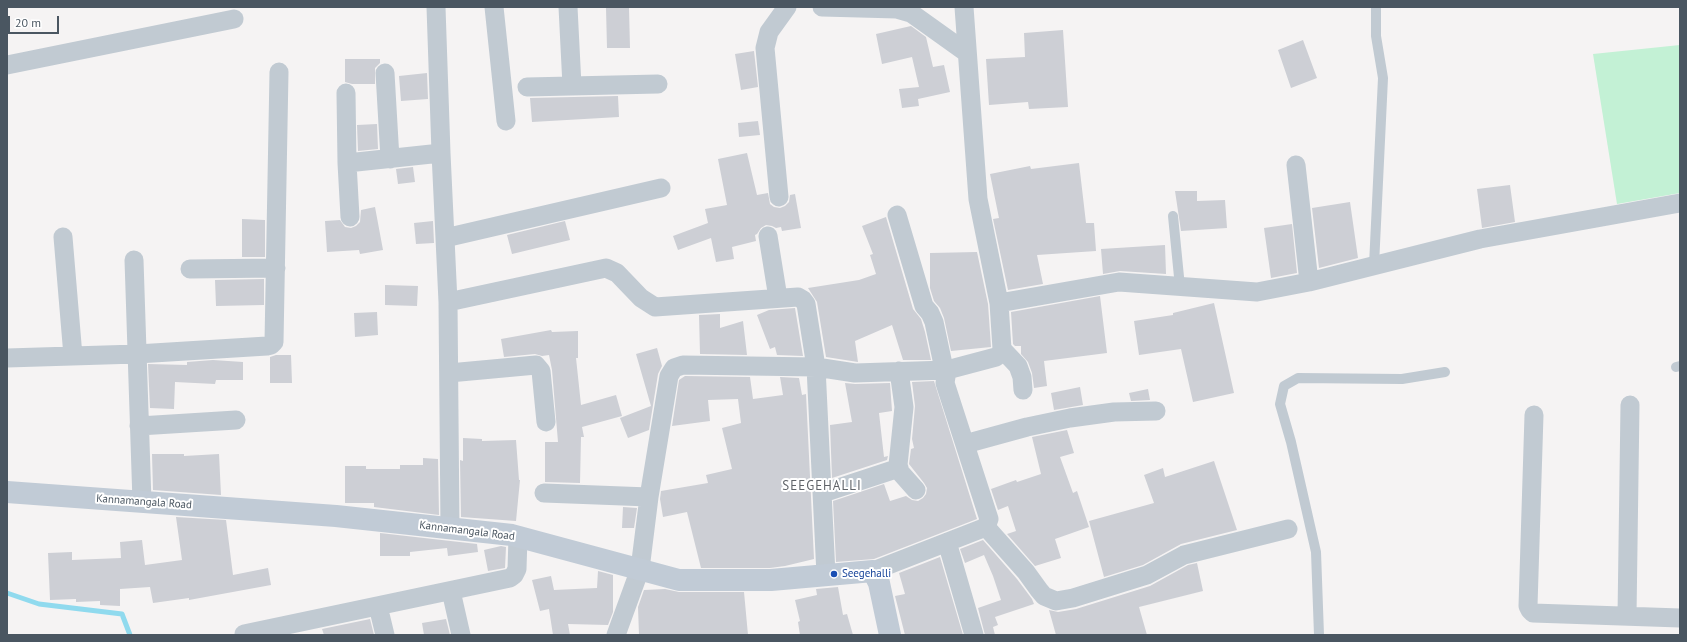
<!DOCTYPE html>
<html>
<head>
<meta charset="utf-8">
<style>
  body { margin:0 }
  #map { position:relative; width:1687px; height:642px; overflow:hidden; background:#f5f3f3; font-family:"PT Sans",sans-serif }
  canvas { display:block }
  .frame { position:absolute; inset:0; border:8px solid #4a5661; pointer-events:none }
  .scale { position:absolute; left:8px; top:16px; width:51px; height:18px; box-sizing:border-box; border:2px solid #4a5661; border-top:0; padding-left:5px; font-size:12px; line-height:14px; white-space:nowrap; color:#4a5661; -webkit-text-stroke:3px #fff; paint-order:stroke }
</style>
</head>
<body>
<div id="map">
<canvas width="1687" height="642"></canvas>
<div class="frame"></div>
<div class="scale">20 m</div>
</div>
<script>
const ctx = document.querySelector('canvas').getContext('2d');
ctx.lineJoin = 'round';
function paint(path, color) { ctx.fillStyle = color; ctx.fill(path, 'evenodd'); }
const shape = rows => new Path2D(rows.map(r => 'M' + r).join(''));
function stroke(path, color, width, dash) { ctx.strokeStyle = color; ctx.lineWidth = width; ctx.lineCap = dash ? 'butt' : 'round'; ctx.setLineDash(dash || []); ctx.stroke(path); }
function drawText(font, color, halo, rows, align = 'center') {
  ctx.font = font + ' "PT Sans",sans-serif'; ctx.lineWidth = 4; ctx.setLineDash([]); ctx.textBaseline = 'middle'; ctx.strokeStyle = halo; ctx.fillStyle = color; for (const [text, x, y, turn = 0] of rows) {
    ctx.save(); ctx.translate(x, y); ctx.rotate((+turn || 0) * Math.PI / 180); ctx.textAlign = isNaN(turn) ? turn : align; if (halo) ctx.strokeText(text, 0, 0); ctx.fillText(text, 0, 0); ctx.restore();
  }
}
paint(shape([
  [1680,45,1680,193,1617,204,1593,54]
]), '#c3f1d5');
stroke(shape([
  [7,593,39,604,122,614,130,635]
]), '#90daee', 5);
paint(shape([
  [606,8,629,8,630,48,607,48],
  [911,26,926,37,933,67,944,65,950,92,918,99,919,106,902,108,899,89,919,87,912,57,882,64,876,34],
  [1063,30,1068,107,1029,109,1028,102,989,105,986,59,1025,57,1024,33],
  [1303,40,1317,78,1291,88,1278,50],
  [754,51,758,87,741,90,735,54],
  [345,59,380,59,380,63,375,68,375,84,352,84,345,82],
  [427,73,428,99,401,101,399,76],
  [618,96,619,117,532,122,530,98],
  [758,121,760,135,739,137,738,123],
  [377,124,378,149,358,151,357,125],
  [747,153,757,195,768,193,770,204,774,207,780,208,785,206,789,202,790,195,795,194,801,228,782,231,781,227,776,228,772,226,766,225,761,228,757,234,755,235,756,241,732,247,734,259,716,262,711,238,678,250,673,236,708,223,705,209,727,205,718,159],
  [1079,163,1086,223,1094,223,1096,251,1037,255,1043,284,1008,290,993,219,999,218,990,174,1030,166,1031,169],
  [413,167,415,182,398,184,396,169],
  [1510,185,1515,222,1482,228,1477,189],
  [1175,191,1197,191,1197,201,1225,200,1227,228,1181,231],
  [1350,202,1358,258,1319,268,1312,208],
  [375,207,383,250,360,254,359,250,327,252,325,221,340,220,345,227,351,228,356,226,360,222,361,210],
  [886,217,913,309,921,319,925,332,931,360,903,360,892,325,855,341,858,362,826,357,817,302,808,288,859,280,876,274,870,255,873,254,862,226],
  [242,219,265,220,265,257,242,257],
  [433,221,434,243,416,244,414,223],
  [565,221,570,240,512,254,507,235],
  [1292,224,1297,273,1271,278,1264,228],
  [1165,245,1166,274,1120,271,1103,274,1101,249],
  [977,252,988,304,991,347,951,351,944,318,940,308,934,301,930,288,930,253],
  [264,279,264,305,216,306,215,280],
  [385,285,418,286,417,306,385,305],
  [1100,296,1107,353,1044,361,1047,386,1034,388,1032,373,1028,362,1021,354,1021,346,1015,346,1013,344,1011,312],
  [1214,303,1234,393,1193,402,1181,349,1139,355,1134,321,1173,315,1173,313],
  [795,308,803,356,777,355,775,347,770,349,757,315,769,310],
  [377,312,378,335,355,337,354,313],
  [720,314,720,328,743,321,747,355,700,354,699,315],
  [551,330,552,332,578,331,578,358,576,358,581,405,616,395,622,416,582,427,584,437,581,437,580,483,545,482,545,442,558,442,552,370,549,355,542,356,535,354,504,357,501,339],
  [657,348,662,366,658,374,649,430,628,438,620,418,651,406,636,354],
  [276,355,291,355,292,383,270,383,270,357],
  [213,360,243,362,243,380,216,380,215,384,175,382,174,409,150,408,148,364,187,365,187,362],
  [685,376,750,377,753,399,783,395,780,377,799,378,802,395,806,394,814,559,785,566,770,568,701,568,687,512,663,517,660,499,661,491,708,483,706,475,732,469,722,428,741,423,738,399,708,400,710,421,672,426,679,380],
  [934,381,977,519,874,559,836,562,833,501,884,484,890,501,906,496,912,500,918,501,923,498,926,494,927,488,924,483,909,464,911,449,914,448,912,439,915,406,912,382],
  [845,383,855,384,890,383,892,411,879,413,884,457,888,456,887,460,832,478,830,425,852,422],
  [1080,387,1083,405,1054,410,1051,393],
  [1148,389,1150,400,1131,401,1129,393],
  [1067,430,1074,453,1060,457,1073,493,1077,491,1089,527,1055,539,1061,558,1035,566,1007,534,1016,531,1008,506,998,510,991,489,1016,480,1017,482,1041,474,1032,437],
  [463,438,482,439,482,441,516,440,519,480,520,480,516,521,461,517,460,460,463,461],
  [152,454,184,454,184,456,219,454,221,495,153,490],
  [423,458,438,459,439,515,374,507,374,503,345,503,345,466,366,466,366,469,400,469,400,465,423,465],
  [1214,461,1237,530,1181,544,1143,565,1104,577,1089,521,1154,503,1144,475,1163,468,1165,477],
  [623,507,637,508,634,528,622,528],
  [176,517,226,520,233,575,268,568,271,585,189,600,189,598,153,603,150,587,120,589,120,606,100,605,100,601,76,602,76,599,50,600,48,553,72,552,72,560,121,558,120,542,142,540,145,565,182,560],
  [380,533,477,544,478,552,448,556,447,548,410,552,410,556,380,556],
  [983,540,1017,579,1032,599,1034,604,995,617,998,625,993,627,995,635,985,635,978,608,1001,600,993,576,984,555,965,563,960,549],
  [501,546,506,547,505,568,488,571,484,550],
  [940,557,963,635,905,635,895,596,905,594,899,573],
  [1197,563,1203,591,1139,607,1147,635,1056,635,1049,610,1058,612,1076,609,1150,586,1188,565],
  [598,571,613,575,613,612,608,625,568,624,570,635,553,635,549,609,540,611,532,580,551,576,554,590,597,588],
  [838,587,843,615,847,614,853,635,800,635,798,622,800,621,795,600,817,595,816,589],
  [665,589,679,592,744,592,748,635,639,635,638,607,644,590],
  [370,619,374,635,324,635,322,629],
  [446,619,450,635,424,635,422,623]
]), '#cdcfd5');
stroke(shape([
  [1173,216,1180,287],
  [1374,265,1383,78,1376,36,1376,7],
  [1676,367,1680,366],
  [1319,635,1316,552,1291,442,1280,404,1284,386,1298,378,1402,379,1445,372]
]), '#c1cad2', 10);
stroke(shape([
  [436,7,441,153,448,302,450,528],
  [494,7,506,121],
  [568,7,572,86],
  [822,7,897,9,911,13,967,53],
  [964,7,978,199,999,303,1002,349,1000,354,996,357,947,370,945,383,989,519,986,527],
  [7,65,234,19],
  [385,73,390,159],
  [527,87,658,84],
  [346,93,347,163,441,153],
  [347,163,350,217],
  [1296,165,1309,282],
  [779,197,765,48,769,32,787,7],
  [897,215,924,306,930,313,934,322,944,369],
  [768,236,778,298],
  [63,237,73,356],
  [445,238,661,188],
  [134,260,142,502],
  [190,269,276,268],
  [448,302,606,268,617,273,641,298,655,307,798,297,803,300,806,304,816,367,826,575],
  [999,303,1119,282,1257,292,1309,282,1480,239,1680,203],
  [1002,349,1018,366,1022,377,1023,390],
  [7,358,137,354,267,346,271,345,274,342,279,72],
  [899,371,904,407,898,465,900,472,916,490],
  [449,373,536,365,541,371,546,422],
  [1534,415,1528,606,1530,610,1533,613,1680,618],
  [139,426,236,420],
  [965,444,1027,427,1070,418,1114,412,1156,411],
  [544,493,649,497],
  [823,493,899,468],
  [986,527,1026,572,1039,590,1044,596,1056,601,1073,598,1147,575,1184,555,1288,529],
  [947,542,974,635],
  [873,571,986,527],
  [451,591,461,635],
  [378,606,385,635],
  [1627,616,1630,405],
  [244,634,510,578,514,575,517,569,518,537],
  [616,635,640,569,649,497,669,376,674,368,683,365,816,367,855,373,947,370]
]), '#c1cad2', 19);
stroke(shape([
  [7,492,336,516,512,535,679,580,771,580,873,571,879,583,890,635]
]), '#c1cbd6', 22);
for (const [x, y, r, color] of [
  [834,574,4,"#1a4fb4"]
]) { const dot = new Path2D(); dot.arc(x, y, r, 0, 2 * Math.PI); ctx.fillStyle = color; ctx.fill(dot); stroke(dot, '#fff', 1.5); }
drawText('11px', '#4a5661', '#fff', [
  ["Kannamangala Road",144,502,4],
  ["Kannamangala Road",467,531,7]
]);
drawText('11px', '#164399', '#fff', [
  ["Seegehalli",842,574]
], 'left');
ctx.letterSpacing = '1px';
drawText('13px', '#5f6368', '#fff', [
  ["SEEGEHALLI",822,486]
]);
ctx.letterSpacing = '0px';
</script>
</body>
</html>
